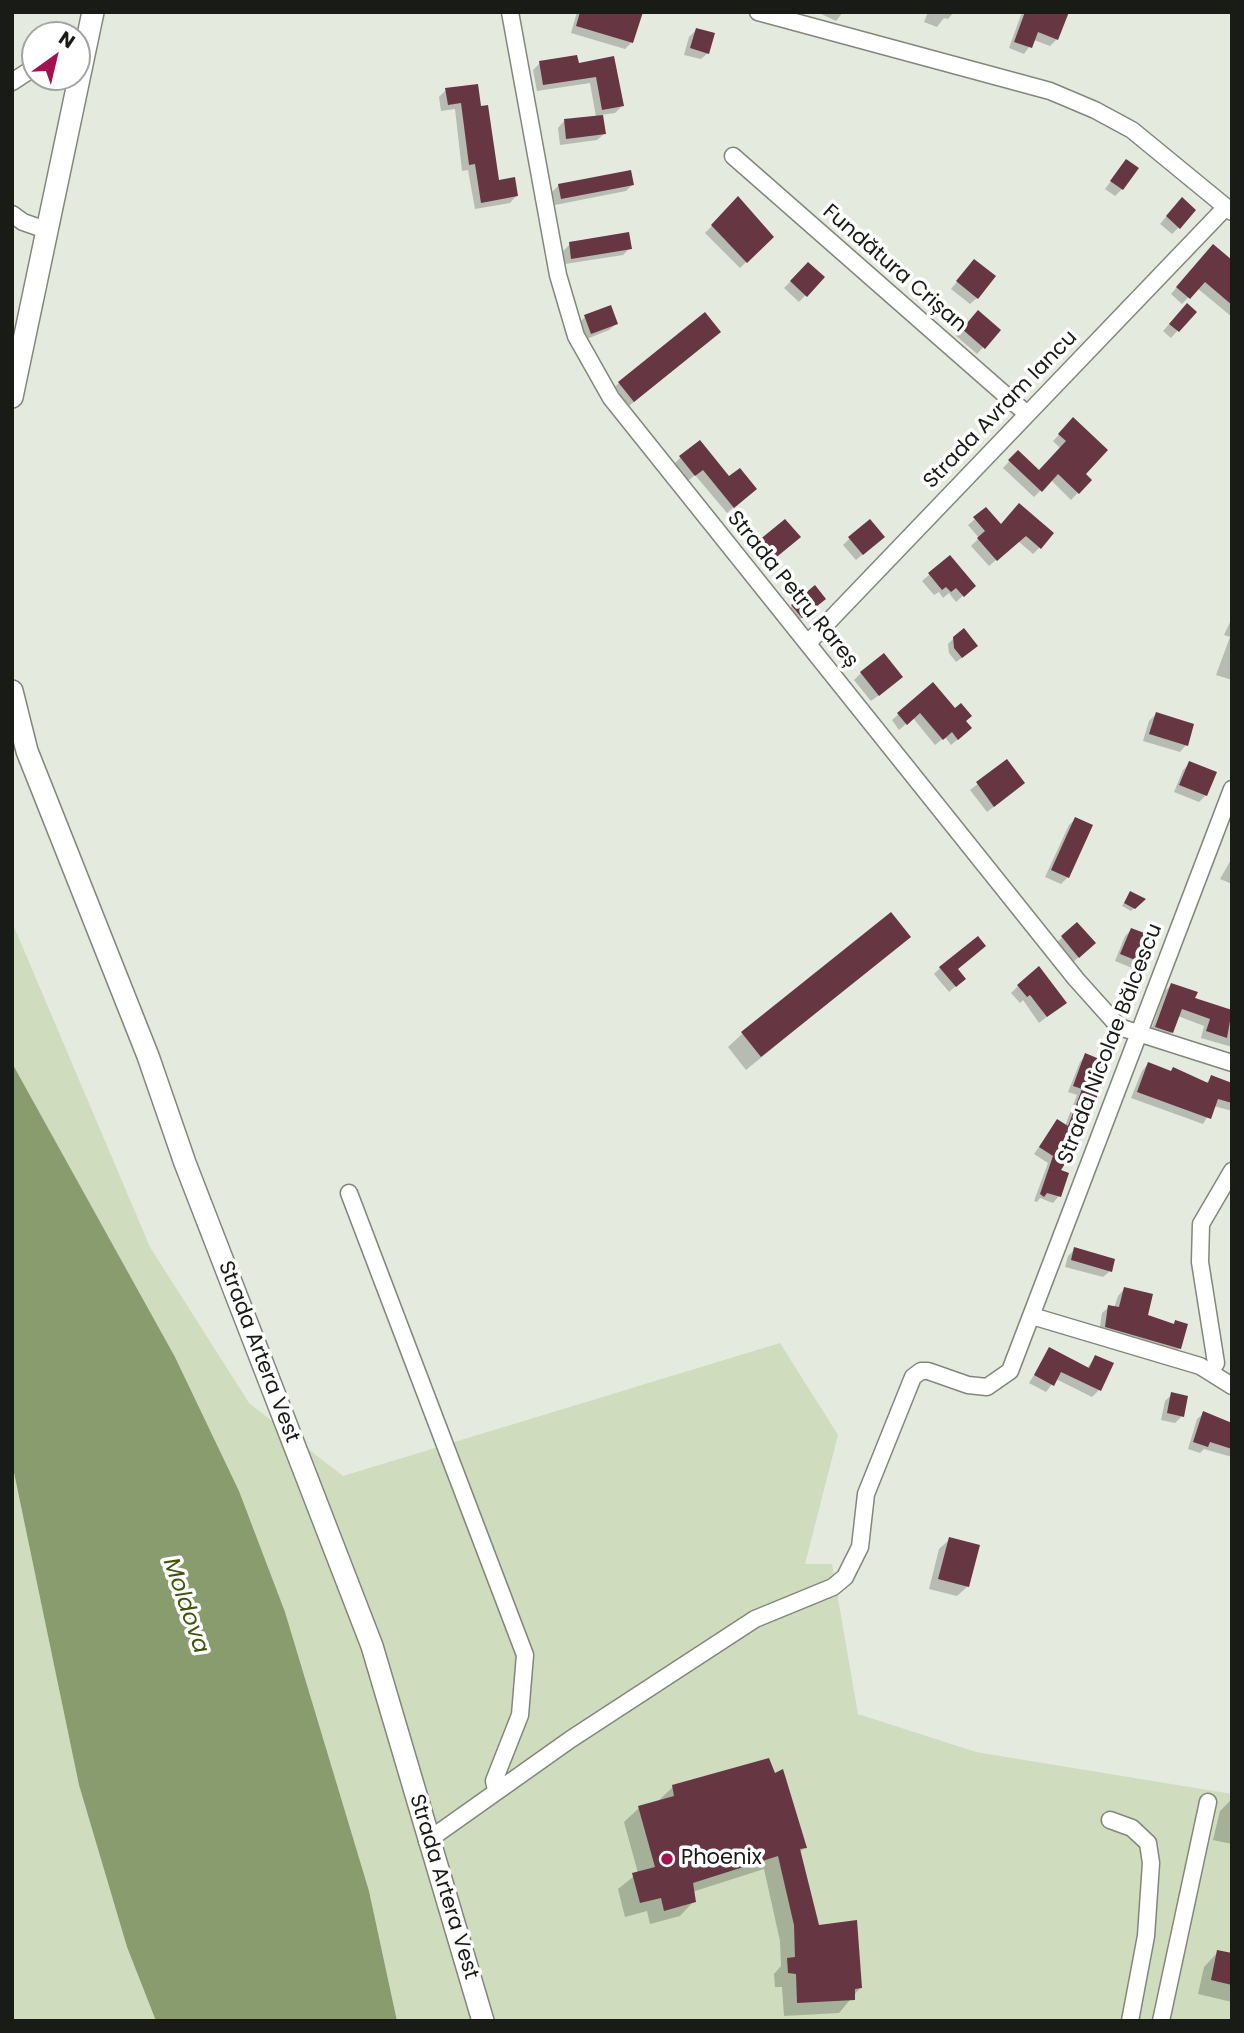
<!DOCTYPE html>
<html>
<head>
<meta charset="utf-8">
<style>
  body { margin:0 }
  #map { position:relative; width:1244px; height:2033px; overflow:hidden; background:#e5eade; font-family:Poppins,sans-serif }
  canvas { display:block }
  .frame { position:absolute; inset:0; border:14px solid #191b17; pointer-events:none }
  .north { position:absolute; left:21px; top:21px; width:70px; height:70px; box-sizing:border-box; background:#fff; border:2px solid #a3a4a2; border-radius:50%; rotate:34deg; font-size:19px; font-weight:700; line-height:28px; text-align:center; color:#191b17 }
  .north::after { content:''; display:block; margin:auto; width:24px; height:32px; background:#a41151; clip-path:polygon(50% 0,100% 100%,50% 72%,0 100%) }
</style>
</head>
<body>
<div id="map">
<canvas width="1244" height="2033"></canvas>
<div class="frame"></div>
<div class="north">N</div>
</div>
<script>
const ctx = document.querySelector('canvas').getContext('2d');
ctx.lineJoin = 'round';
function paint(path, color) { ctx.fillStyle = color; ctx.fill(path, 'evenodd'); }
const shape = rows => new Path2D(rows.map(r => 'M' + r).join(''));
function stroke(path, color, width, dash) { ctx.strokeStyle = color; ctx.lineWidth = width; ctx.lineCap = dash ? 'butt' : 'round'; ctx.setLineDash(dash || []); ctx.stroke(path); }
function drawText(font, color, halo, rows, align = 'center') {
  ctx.font = font + ' Poppins,sans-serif'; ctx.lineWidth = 7; ctx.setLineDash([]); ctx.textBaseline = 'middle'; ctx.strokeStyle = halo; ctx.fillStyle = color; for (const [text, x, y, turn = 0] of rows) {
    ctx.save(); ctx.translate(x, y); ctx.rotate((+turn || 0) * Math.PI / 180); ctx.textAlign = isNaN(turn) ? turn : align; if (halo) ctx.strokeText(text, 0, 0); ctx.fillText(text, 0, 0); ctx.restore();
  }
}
paint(shape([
  [12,922,150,1247,249,1403,343,1476,780,1343,838,1435,805,1564,832,1564,858,1714,976,1752,1232,1794,1232,2021,397,2021,369,1891,285,1612,239,1491,175,1357,12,1063],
  [12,1463,79,1785,127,1947,156,2021,12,2021]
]), '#cfdcbe');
paint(shape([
  [12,1063,175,1357,239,1491,285,1612,369,1891,397,2021,156,2021,127,1947,79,1785,12,1463]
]), '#899c6d');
paint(shape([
  [577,12,641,12,632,42,625,49,571,33],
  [817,12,843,12,836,21],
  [928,12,954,12,948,19,944,18,937,27,924,22],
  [1022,12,1047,12,1057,39,1050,46,1034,40,1024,54,1009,48],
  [696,30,708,53,701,59,684,55,689,37],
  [613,58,622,106,615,113,601,115,604,134,597,140,560,145,558,128,564,121,596,117,590,83,537,91,533,70,540,63,577,65],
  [476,86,498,182,516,196,510,203,475,209,468,170,462,171,455,109,441,111,439,97,446,90],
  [1126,161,1122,189,1115,196,1105,189],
  [559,185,632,185,626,191,555,205,552,192],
  [738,199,772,237,740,268,705,233],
  [1175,206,1179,227,1172,234,1160,224],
  [570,244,630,248,623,255,565,264,563,251],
  [1206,253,1232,262,1232,317,1197,288,1182,304,1171,294],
  [808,264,822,278,799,302,784,288],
  [968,268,977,298,970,304,951,289],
  [610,307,616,324,609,330,584,340,578,324,585,317],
  [1180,312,1194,312,1171,338,1163,331],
  [972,319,999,330,977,354,956,336],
  [719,332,623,411,608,393,619,383],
  [1073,420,1083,474,1090,480,1071,500,1051,480,1034,497,1003,468,1018,452,1039,472,1061,449,1053,441],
  [681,457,729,479,748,495,727,513,695,475,688,481,674,464],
  [1013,512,1040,547,1033,554,1018,541,989,566,971,546,979,538,968,525,975,519,1001,526],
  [785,521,792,544,765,565,752,549],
  [850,538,876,543,856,560,843,545],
  [950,557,967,592,956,602,949,593,943,598,939,592,934,595,922,581],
  [792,606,817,606,794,624,785,613],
  [1232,618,1232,680,1216,675,1230,637,1224,635],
  [954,638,971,651,956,662,949,653,948,644],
  [861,673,894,684,871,701,854,680],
  [932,684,964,721,964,734,951,745,945,737,935,745,913,718,899,730,892,720],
  [1156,714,1186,745,1180,752,1143,741,1149,721],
  [1007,761,1016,790,987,812,970,790],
  [1190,763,1206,795,1199,802,1174,792,1183,770],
  [1075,819,1068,877,1061,884,1045,877,1069,825],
  [1232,858,1232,884,1220,879],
  [1130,893,1143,899,1131,911,1122,906],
  [1077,924,1087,950,1072,963,1055,944],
  [1131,930,1143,963,1137,970,1115,961,1125,936],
  [908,937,746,1070,728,1047,743,1033],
  [940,968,957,985,949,992,934,974],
  [1171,985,1193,999,1232,1012,1232,1047,1201,1038,1204,1026,1178,1016,1172,1032,1165,1039,1150,1033,1165,991],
  [1018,986,1064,1003,1039,1023,1023,1000,1020,1003,1011,993],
  [1086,1055,1107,1064,1058,1171,1059,1196,1053,1203,1040,1198,1037,1202,1034,1201,1048,1163,1034,1154,1057,1121,1065,1126,1077,1095,1068,1092,1080,1062],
  [1148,1064,1206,1083,1212,1077,1228,1083,1232,1081,1232,1111,1214,1106,1203,1124,1131,1098,1142,1071],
  [1075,1249,1110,1271,1103,1277,1065,1267,1068,1256],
  [1124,1289,1145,1316,1172,1325,1175,1322,1180,1348,1173,1355,1099,1333,1102,1313,1109,1307,1114,1308,1118,1296],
  [1050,1349,1086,1369,1096,1357,1111,1364,1099,1390,1092,1397,1056,1379,1046,1392,1029,1383],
  [1172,1394,1182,1416,1175,1423,1161,1420,1165,1401],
  [1204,1413,1232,1424,1232,1457,1204,1449,1200,1453,1188,1449,1197,1419],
  [950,1539,968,1586,957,1596,929,1589,939,1549],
  [673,1787,805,1847,799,1853,817,1927,860,1988,839,2013,784,2016,782,1987,775,1987,774,1974,781,1966,780,1941,764,1869,692,1892,694,1901,680,1916,650,1924,647,1911,625,1917,618,1889,638,1873,624,1822,639,1808,658,1801],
  [1232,1799,1232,1844,1213,1840,1220,1811],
  [1218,1952,1232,1955,1232,2002,1198,1994,1204,1967]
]), '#0003');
paint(shape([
  [580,12,643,12,633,43,576,26],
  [1025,12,1069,12,1058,40,1038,32,1032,48,1014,42],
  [696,28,715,33,709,54,690,48],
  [577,55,579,63,614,56,624,106,602,110,596,77,543,85,539,61],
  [478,84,481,106,488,105,499,180,515,177,518,196,481,203,475,164,469,165,461,103,448,105,445,88],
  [603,115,606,134,566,139,564,119],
  [1126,159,1139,168,1123,190,1110,181],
  [631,170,634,185,561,199,558,184],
  [738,196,774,237,747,263,711,225],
  [1182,197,1196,210,1180,229,1166,216],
  [629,232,632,249,571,259,569,242],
  [1213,244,1232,260,1232,305,1205,282,1190,299,1176,287],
  [974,259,996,276,978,299,956,281],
  [808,262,825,277,807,297,790,281],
  [1187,303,1197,312,1179,332,1169,324],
  [611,305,618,324,591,334,584,315],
  [978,310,1001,330,985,349,962,329],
  [705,312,721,332,634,402,618,382],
  [1073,417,1108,450,1086,474,1092,480,1079,494,1058,474,1042,492,1008,460,1018,450,1039,470,1066,441,1058,434],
  [700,440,729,476,740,468,757,489,734,508,703,470,695,476,679,456],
  [1019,503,1054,533,1041,549,1026,536,997,561,977,538,985,531,973,517,986,507,1001,524],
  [785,519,801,537,773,560,758,541],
  [870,519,885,537,863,555,848,537],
  [950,555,976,586,964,597,956,588,951,592,946,587,942,590,928,573],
  [815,585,826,599,802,618,791,605],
  [964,628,978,646,962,658,954,648,953,637],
  [884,653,903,677,879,696,860,672],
  [933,682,955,708,961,703,972,716,966,721,972,728,958,740,952,732,943,740,920,713,907,725,897,713],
  [1156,712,1194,724,1188,746,1149,734],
  [1007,759,1025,783,994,807,976,782],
  [1189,761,1217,772,1207,796,1179,785],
  [1075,817,1093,825,1069,878,1051,870],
  [1130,891,1146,899,1135,909,1124,903],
  [891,912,911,937,761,1057,741,1032],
  [1077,922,1096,943,1079,958,1061,936],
  [1131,928,1155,937,1145,964,1120,954],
  [978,936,986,946,958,969,966,979,956,987,939,967],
  [1039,966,1067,1003,1047,1017,1030,995,1027,997,1017,985],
  [1171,983,1198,992,1195,998,1232,1010,1227,1038,1206,1031,1210,1019,1182,1009,1173,1033,1155,1027],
  [1085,1053,1109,1063,1083,1136,1061,1170,1069,1173,1061,1197,1047,1193,1044,1197,1040,1194,1053,1156,1039,1147,1057,1119,1068,1126,1082,1089,1073,1086],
  [1148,1062,1171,1071,1173,1067,1208,1083,1211,1075,1232,1083,1232,1103,1218,1099,1211,1119,1137,1092],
  [1074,1247,1115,1259,1112,1272,1071,1260],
  [1124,1287,1153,1294,1148,1315,1174,1324,1175,1320,1188,1324,1181,1349,1105,1327,1108,1305,1119,1307],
  [1049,1347,1089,1368,1095,1355,1114,1363,1101,1391,1061,1372,1054,1386,1034,1375],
  [1171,1392,1188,1396,1184,1417,1167,1413],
  [1203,1411,1232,1423,1232,1449,1210,1442,1208,1447,1193,1442],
  [949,1537,980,1545,969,1587,938,1579],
  [769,1758,775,1773,783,1769,807,1848,800,1849,819,1925,857,1920,862,1988,855,1989,855,2000,797,2003,796,1974,788,1973,787,1958,795,1957,794,1925,778,1856,693,1883,696,1902,664,1911,661,1898,640,1903,632,1873,655,1867,638,1806,674,1796,672,1785],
  [1217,1950,1232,1953,1232,1985,1211,1980]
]), '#663643');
const minor = shape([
  [510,12,558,275,576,336,611,398,1076,979,1119,1027,1232,1063],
  [758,12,1050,91,1095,110,1132,130,1232,212],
  [12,82,35,67],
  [733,156,1027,414],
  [12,214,23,222,46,230],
  [808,643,1226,207],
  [349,1193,525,1655,520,1715,494,1781,496,1790],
  [1032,1316,1200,1366,1232,1386],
  [1211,1371,1216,1363,1200,1262,1201,1224,1232,1171],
  [1110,1820,1132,1828,1148,1843,1151,1863,1146,1936,1130,2021],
  [427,1841,571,1739,755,1619,833,1587,845,1577,860,1547,866,1494,913,1377,921,1371,928,1371,968,1385,987,1387,1010,1371,1232,789],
  [1161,2021,1208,1802]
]);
const major = shape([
  [12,397,93,12],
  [12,691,27,751,148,1056,185,1163,372,1646,483,2021]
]);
stroke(minor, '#82877c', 19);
stroke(major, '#82877c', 24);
stroke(minor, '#fff', 16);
stroke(major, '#fff', 21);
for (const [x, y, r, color] of [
  [667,1859,7,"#a41151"]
]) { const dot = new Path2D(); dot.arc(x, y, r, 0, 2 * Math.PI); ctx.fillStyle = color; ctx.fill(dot); stroke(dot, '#fff', 2.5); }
drawText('21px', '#191b17', '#fff', [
  ["Fundătura Crișan",894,269,41],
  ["Strada Avram Iancu",1001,410,-46],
  ["Strada Petru Rareș",792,590,51],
  ["Strada Nicolae Bălcescu",1111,1044,-69],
  ["Strada Artera Vest",258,1352,69],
  ["Strada Artera Vest",443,1887,73]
]);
drawText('21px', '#191b17', '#fff', [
  ["Phoenix",681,1859]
], 'left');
drawText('italic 23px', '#3e550b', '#fff', [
  ["Moldova",185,1606,71]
]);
</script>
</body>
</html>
